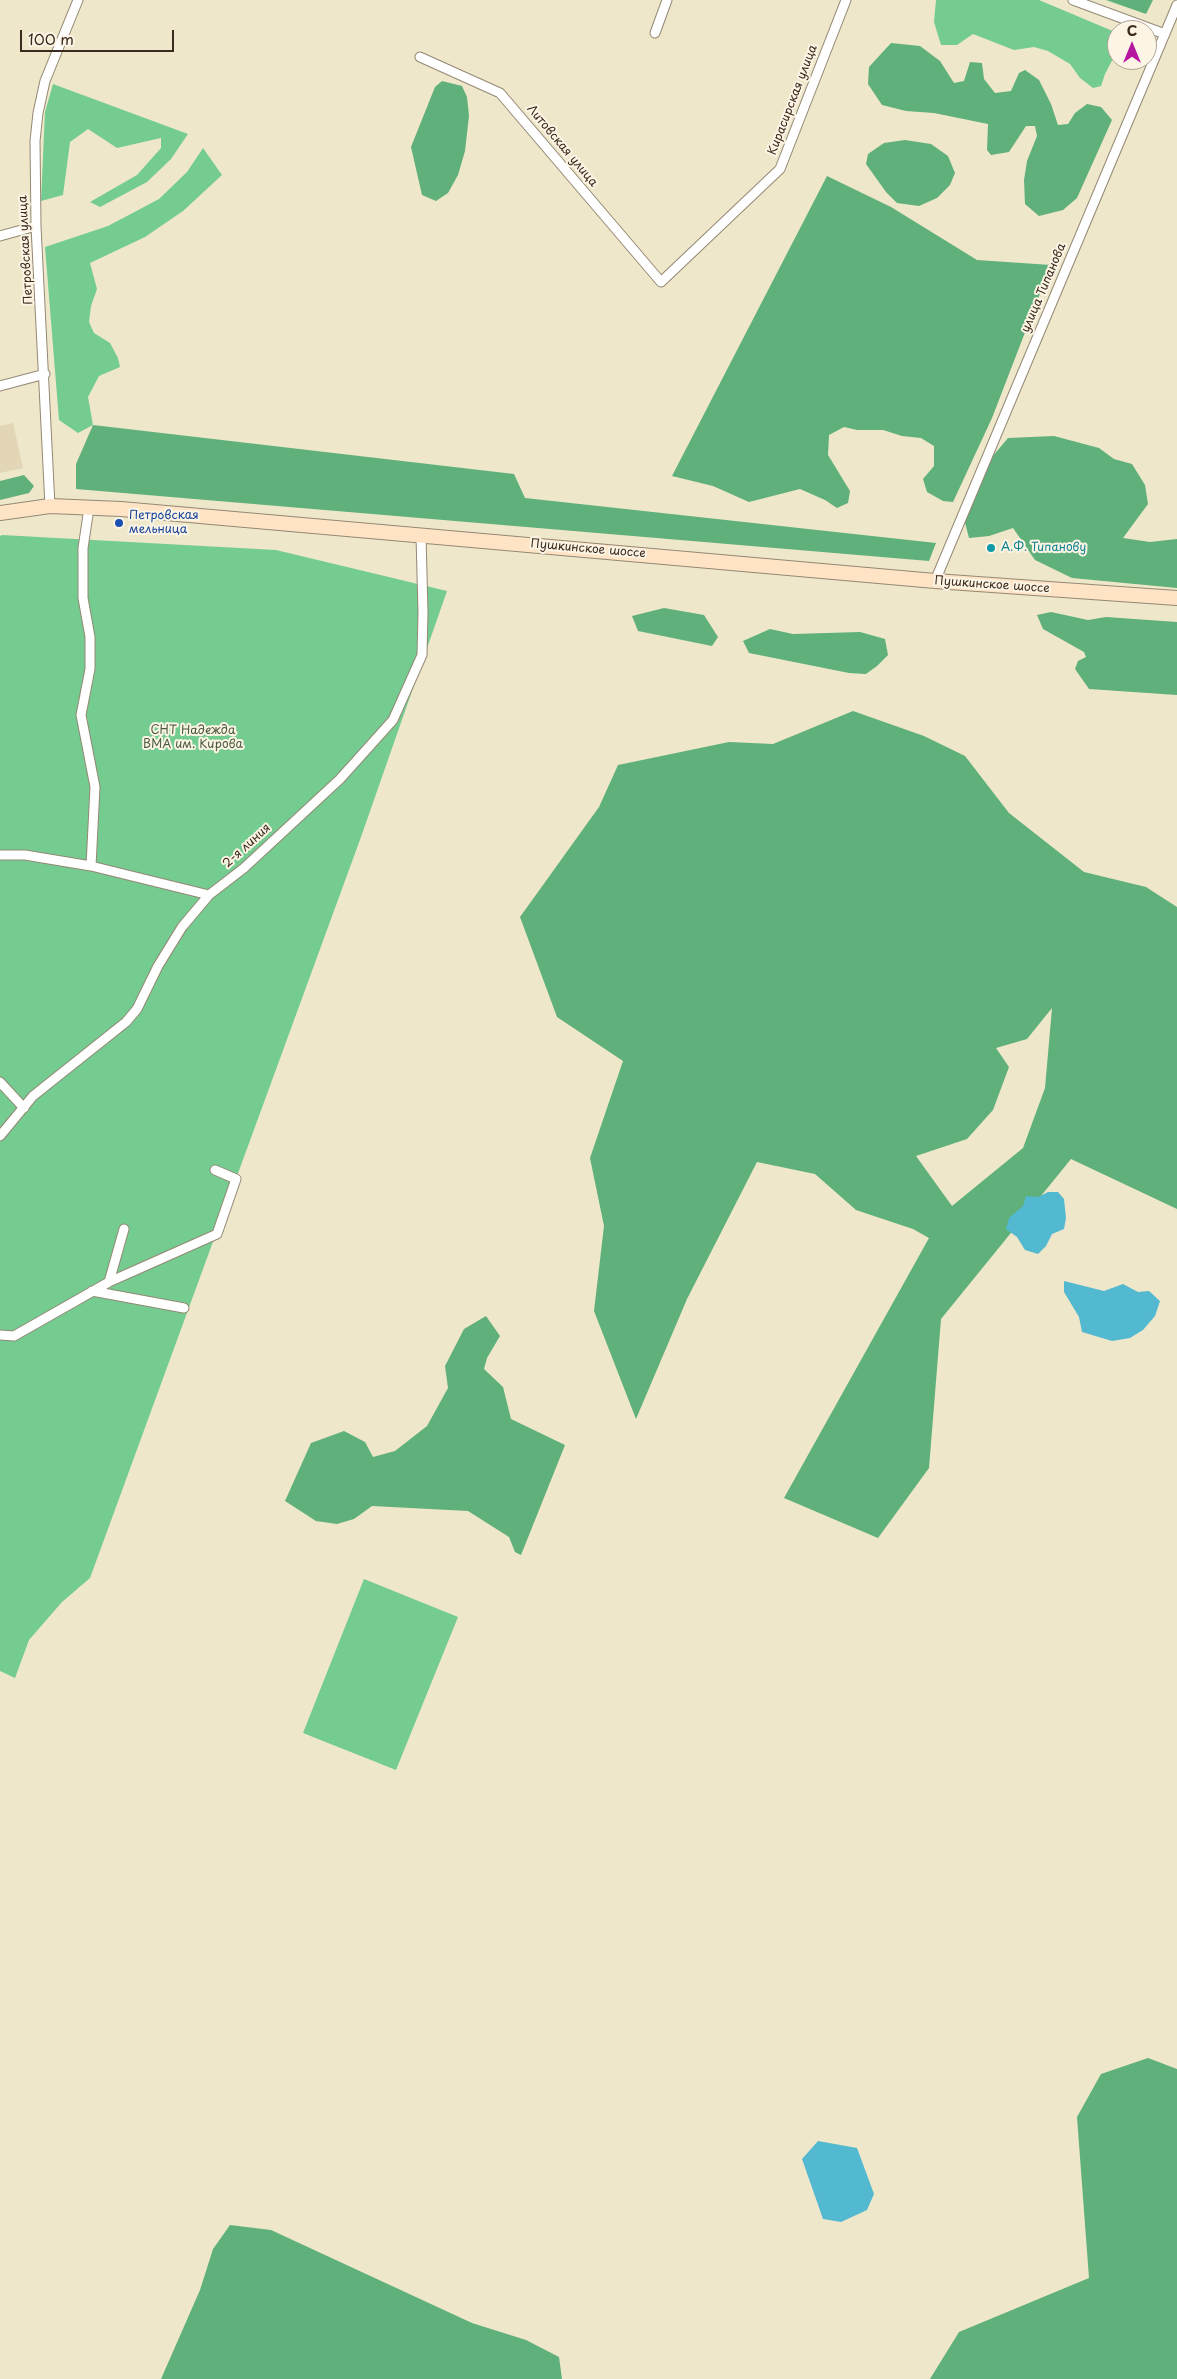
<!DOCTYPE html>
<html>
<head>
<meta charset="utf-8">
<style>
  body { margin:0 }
  #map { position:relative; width:1177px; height:2379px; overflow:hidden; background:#eee7ca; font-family:"Playpen Sans",sans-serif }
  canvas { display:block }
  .north { position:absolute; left:1107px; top:20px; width:50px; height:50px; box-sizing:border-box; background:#fcf5e5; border:1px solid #afa495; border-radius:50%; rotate:0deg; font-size:14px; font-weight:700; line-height:20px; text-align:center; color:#3b2a1e }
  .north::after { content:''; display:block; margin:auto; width:18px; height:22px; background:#b5179e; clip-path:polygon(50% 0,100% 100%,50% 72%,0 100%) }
  .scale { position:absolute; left:20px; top:30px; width:154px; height:22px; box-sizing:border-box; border:2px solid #3b2a1e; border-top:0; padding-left:6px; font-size:15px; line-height:18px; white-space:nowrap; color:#3b2a1e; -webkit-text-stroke:4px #fcf5e5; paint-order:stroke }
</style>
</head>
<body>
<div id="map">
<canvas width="1177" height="2379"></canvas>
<div class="north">С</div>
<div class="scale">100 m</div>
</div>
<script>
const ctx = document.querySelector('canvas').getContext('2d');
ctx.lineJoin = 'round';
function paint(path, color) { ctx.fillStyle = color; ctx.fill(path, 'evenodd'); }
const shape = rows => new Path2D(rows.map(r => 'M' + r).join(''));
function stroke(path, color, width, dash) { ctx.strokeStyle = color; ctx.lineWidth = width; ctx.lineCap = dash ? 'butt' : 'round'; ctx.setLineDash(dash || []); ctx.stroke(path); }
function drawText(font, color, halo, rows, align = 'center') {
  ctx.font = font + ' "Playpen Sans",sans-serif'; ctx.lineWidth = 4; ctx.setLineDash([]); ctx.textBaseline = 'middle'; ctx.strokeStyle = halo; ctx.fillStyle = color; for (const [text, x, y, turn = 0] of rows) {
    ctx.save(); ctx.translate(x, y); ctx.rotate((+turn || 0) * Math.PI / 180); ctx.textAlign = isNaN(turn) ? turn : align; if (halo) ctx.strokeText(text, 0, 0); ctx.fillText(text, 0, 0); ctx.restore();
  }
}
paint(shape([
  [13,423,23,468,0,473,0,426]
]), '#e2d6b7');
paint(shape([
  [936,0,1039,0,1115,32,1117,51,1105,74,1101,86,1093,88,1080,78,1070,64,1048,51,1034,47,1014,50,973,34,957,45,941,45,934,22],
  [53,84,188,134,171,159,147,182,100,207,90,202,137,175,161,148,161,138,117,148,88,129,70,142,63,195,41,201,45,112],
  [203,148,222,175,183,211,145,237,90,263,97,289,91,306,89,322,94,333,110,343,118,358,120,367,99,376,88,397,93,425,78,433,59,420,45,247,108,226,159,199,187,172],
  [2,535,276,550,447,591,361,837,90,1578,62,1602,29,1640,15,1678,0,1671,0,536],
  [364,1579,458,1617,396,1770,303,1733]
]), '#74cc91');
paint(shape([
  [1106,0,1153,0,1146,14],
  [891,43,920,46,940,61,954,83,964,81,970,62,982,63,984,79,995,93,1011,91,1019,73,1025,70,1039,80,1051,104,1058,125,1068,124,1075,113,1087,104,1101,107,1112,120,1077,198,1063,210,1039,216,1025,204,1024,180,1027,161,1037,136,1035,126,1026,126,1009,152,991,155,987,150,988,124,934,113,906,111,882,105,868,84,869,67],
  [442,81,462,86,467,97,469,116,465,151,458,175,448,193,436,201,422,195,411,147,435,87],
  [905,140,931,144,948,156,955,173,950,185,937,198,919,206,897,203,886,192,866,164,868,154,884,143],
  [827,176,891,207,977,260,1051,265,992,418,953,502,943,501,927,492,923,479,934,466,934,446,921,438,902,436,883,430,857,430,844,427,829,435,828,455,850,491,848,503,837,508,825,500,800,489,749,502,713,486,672,476],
  [93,425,514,474,525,498,936,543,929,561,76,489,76,464],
  [1054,436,1099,448,1114,459,1132,464,1145,485,1148,504,1123,538,1150,542,1177,539,1177,588,1072,578,1035,560,1013,528,989,536,969,538,963,515,992,457,1008,438],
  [24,475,34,486,29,493,0,500,0,481],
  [664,608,704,615,718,637,712,646,638,631,632,616],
  [1051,612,1088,620,1106,617,1177,622,1177,695,1089,689,1075,669,1078,661,1086,657,1084,652,1043,629,1037,615],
  [770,629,793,634,860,632,885,639,888,655,877,666,866,674,849,673,749,653,743,641],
  [853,711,924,736,965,756,1009,813,1084,872,1146,887,1177,907,1177,1209,1071,1159,941,1319,929,1468,878,1538,784,1498,929,1238,913,1229,856,1210,815,1174,757,1162,687,1299,636,1419,594,1311,604,1226,590,1158,623,1061,557,1017,520,917,599,807,618,765,729,742,773,744],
  [1052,1008,1045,1088,1023,1148,952,1206,916,1156,967,1139,993,1110,1009,1067,996,1048,1027,1039],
  [486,1316,500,1336,487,1358,484,1369,503,1387,511,1419,565,1445,521,1555,515,1552,509,1537,468,1511,372,1506,354,1519,337,1524,316,1521,285,1501,311,1443,344,1431,365,1442,373,1457,395,1451,427,1426,448,1388,445,1366,464,1329],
  [1148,2058,1177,2069,1177,2379,930,2379,959,2332,1089,2278,1077,2117,1101,2074],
  [230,2225,271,2230,472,2323,526,2340,559,2357,562,2379,161,2379,200,2290,213,2249]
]), '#5fb07b');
paint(shape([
  [1048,1192,1058,1192,1064,1199,1066,1218,1064,1229,1052,1234,1046,1246,1038,1254,1025,1250,1017,1237,1006,1229,1009,1218,1023,1206,1026,1196,1038,1197],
  [1064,1281,1104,1291,1123,1284,1138,1292,1149,1291,1160,1301,1155,1316,1143,1330,1130,1338,1112,1341,1082,1332,1079,1317,1064,1292],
  [818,2141,857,2148,874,2194,867,2210,841,2222,823,2219,802,2159]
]), '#53b9d1');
const minor = shape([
  [1073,0,1165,34],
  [655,33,667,0],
  [420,57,500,93,661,282,780,169,846,0],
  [0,236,36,226],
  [0,386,45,374],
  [50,506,36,226,35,141,38,113,45,81,78,0],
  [89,508,83,548,83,598,90,637,90,669,81,715,95,787,91,866],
  [935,581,1177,5],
  [0,855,25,855,91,866,209,895],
  [0,1082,24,1108],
  [0,1136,33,1096,126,1022,137,1009,158,966,182,927,209,895,244,868,340,779,393,720,422,655,423,612,421,536],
  [109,1282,124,1229],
  [92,1291,184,1308],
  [0,1335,14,1336,109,1282,217,1234,236,1179,215,1170]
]);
const secondary = shape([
  [0,513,50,506,121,509,935,581,1177,598]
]);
stroke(minor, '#948874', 11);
stroke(secondary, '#948874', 16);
stroke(minor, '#fff', 9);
stroke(secondary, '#fee4c5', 14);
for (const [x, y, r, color] of [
  [119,523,5,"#1a4fb4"],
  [991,548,5,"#0f9aa8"]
]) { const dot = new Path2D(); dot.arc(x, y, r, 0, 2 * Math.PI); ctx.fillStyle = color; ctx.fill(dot); stroke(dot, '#fcf5e5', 2); }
drawText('12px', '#3b2a1e', '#fcf5e5', [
  ["Кирасирская улица",793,100,-69],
  ["Литовская улица",562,146,50],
  ["Петровская улица",26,250,-93],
  ["улица Типанова",1044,288,-67],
  ["Пушкинское шоссе",588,549,5],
  ["Пушкинское шоссе",992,585,4],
  ["2-я линия",247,846,-42]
]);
drawText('12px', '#164399', '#fcf5e5', [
  ["Петровская",129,516],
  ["мельница",129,530]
], 'left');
drawText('12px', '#0d838f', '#fcf5e5', [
  ["А.Ф. Типанову",1001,548]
], 'left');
drawText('12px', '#4c5b40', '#fcf5e5', [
  ["СНТ Надежда",193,731],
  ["ВМА им. Кирова",193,745]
]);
</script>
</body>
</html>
